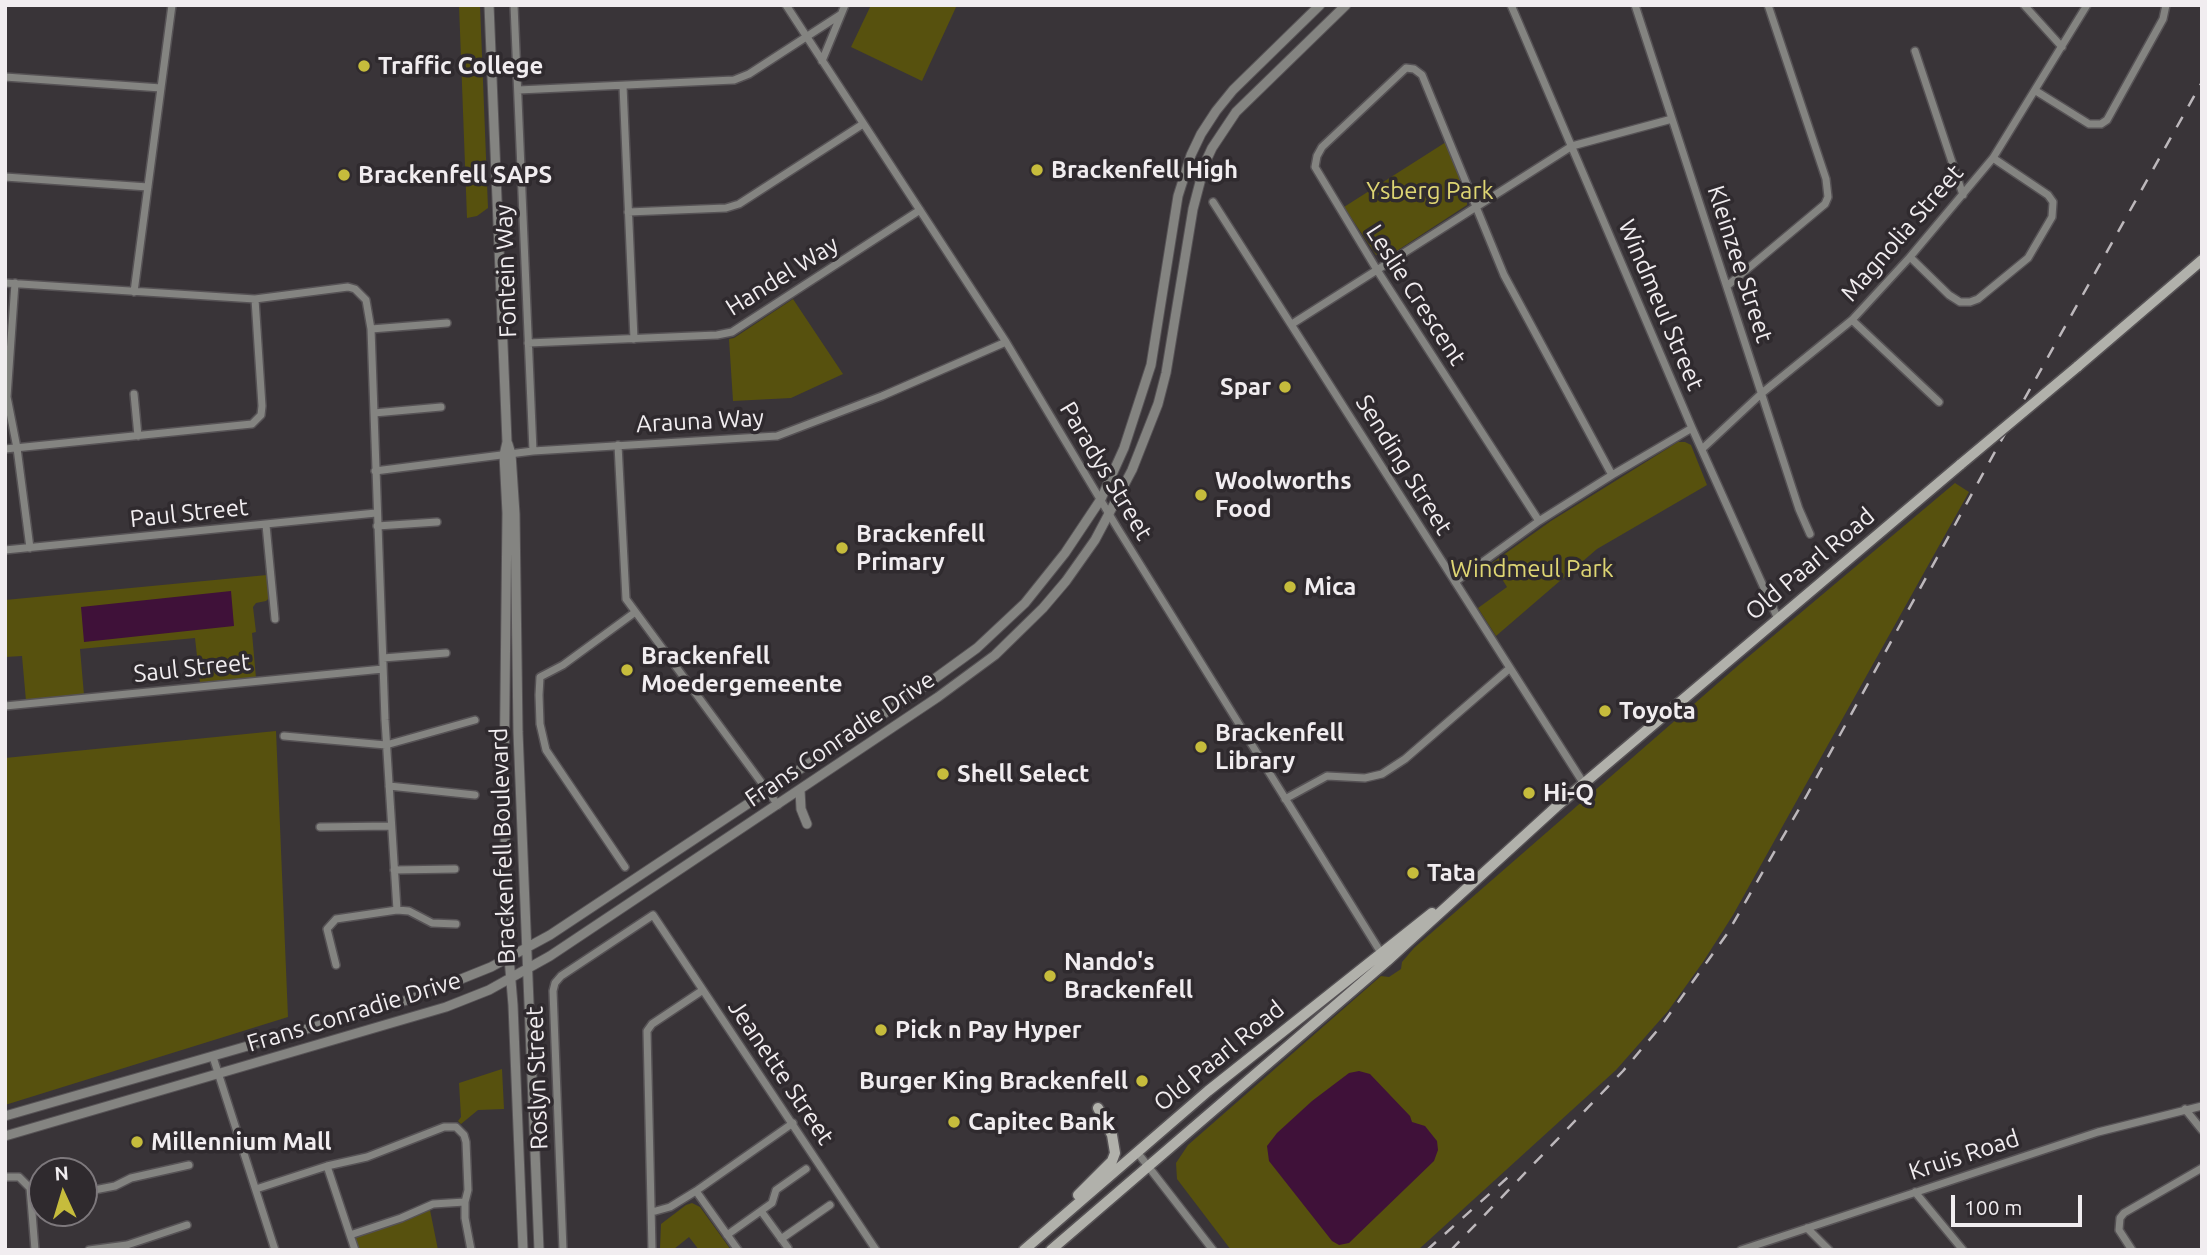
<!DOCTYPE html>
<html>
<head>
<meta charset="utf-8">
<style>
  body { margin:0 }
  #map { position:relative; width:2207px; height:1255px; overflow:hidden; background:#393438; font-family:Ubuntu,sans-serif }
  canvas { display:block }
  .frame { position:absolute; inset:0; border:7px solid #f1edf0; pointer-events:none }
  .north { position:absolute; left:28px; top:1157px; width:70px; height:70px; box-sizing:border-box; background:#2f2a2e; border:2px solid #7d787c; border-radius:50%; rotate:356deg; font-size:19px; font-weight:700; line-height:28px; text-align:center; color:#f1edf0 }
  .north::after { content:''; display:block; margin:auto; width:24px; height:32px; background:#c6bc3c; clip-path:polygon(50% 0,100% 100%,50% 72%,0 100%) }
  .scale { position:absolute; left:1951px; top:1195px; width:131px; height:32px; box-sizing:border-box; border:4px solid #f1edf0; border-top:0; padding-left:9px; font-size:21px; line-height:24px; white-space:nowrap; color:#f1edf0; -webkit-text-stroke:5px #2f2a2e; paint-order:stroke }
</style>
</head>
<body>
<div id="map">
<canvas width="2207" height="1255"></canvas>
<div class="frame"></div>
<div class="north">N</div>
<div class="scale">100 m</div>
</div>
<script>
const ctx = document.querySelector('canvas').getContext('2d');
ctx.lineJoin = 'round';
function paint(path, color) { ctx.fillStyle = color; ctx.fill(path, 'evenodd'); }
const shape = rows => new Path2D(rows.map(r => 'M' + r).join(''));
function stroke(path, color, width, dash) { ctx.strokeStyle = color; ctx.lineWidth = width; ctx.lineCap = dash ? 'butt' : 'round'; ctx.setLineDash(dash || []); ctx.stroke(path); }
function drawText(font, color, halo, rows, align = 'center') {
  ctx.font = font + ' Ubuntu,sans-serif'; ctx.lineWidth = 7; ctx.setLineDash([]); ctx.textBaseline = 'middle'; ctx.strokeStyle = halo; ctx.fillStyle = color; for (const [text, x, y, turn = 0] of rows) {
    ctx.save(); ctx.translate(x, y); ctx.rotate((+turn || 0) * Math.PI / 180); ctx.textAlign = isNaN(turn) ? turn : align; if (halo) ctx.strokeText(text, 0, 0); ctx.fillText(text, 0, 0); ctx.restore();
  }
}
paint(shape([
  [459,5,480,5,488,208,477,216,467,218],
  [871,5,957,5,922,81,851,47],
  [1446,142,1467,192,1467,205,1389,256,1376,255,1344,207],
  [793,299,843,374,791,398,733,401,729,339,734,338],
  [1678,442,1685,442,1691,445,1707,485,1597,549,1496,636,1478,608,1507,587,1492,563,1551,521],
  [1955,483,1969,492,1733,915,1703,962,1668,1011,1616,1070,1418,1250,1231,1250,1177,1179,1176,1163,1188,1145,1381,976,1389,977,1401,969,1402,962,1414,948,1741,663],
  [267,575,269,598,266,601,256,603,253,607,256,632,252,633,256,678,200,683,195,638,80,649,84,695,26,701,22,656,5,657,5,600],
  [276,731,288,1017,5,1105,5,758],
  [502,1069,504,1109,478,1110,461,1124,458,1121,461,1117,459,1083],
  [692,1203,700,1207,731,1250,699,1250,689,1237,674,1249,660,1249,661,1224,686,1205],
  [430,1210,438,1250,358,1249,354,1240,357,1237]
]), '#57510e');
paint(shape([
  [231,591,234,626,84,642,81,607],
  [1359,1071,1370,1074,1410,1116,1412,1122,1425,1126,1437,1141,1438,1150,1434,1161,1349,1243,1339,1245,1332,1241,1269,1161,1267,1146,1277,1133,1312,1101,1349,1073]
]), '#3f1139');
const minor = shape([
  [514,5,533,451],
  [786,5,1006,342,1118,529,1383,956],
  [1511,5,1692,428,1778,619],
  [1635,5,1799,509,1810,534],
  [2024,5,2062,47],
  [1915,51,1963,195],
  [822,61,845,5],
  [5,77,161,88],
  [623,86,634,339],
  [518,90,734,80,749,74,840,15],
  [2036,91,2089,124,2101,124,2107,120,2163,19,2166,5],
  [5,177,148,187],
  [1213,202,1584,784],
  [628,212,726,208,739,204,863,124],
  [1910,257,1949,295,1960,302,1970,302,1978,299,2028,258,2052,217,2053,202,2048,195,1993,158],
  [5,283,255,299,348,287,355,289,366,300,371,329,385,720,397,910],
  [15,283,7,397,17,448,30,548],
  [1727,286,1825,204,1828,197,1826,179,1768,5],
  [134,292,172,5],
  [1852,320,1939,402],
  [1292,324,1572,146,1672,119],
  [371,329,447,323],
  [528,343,717,335,732,332,920,210],
  [134,394,138,436],
  [374,413,441,407],
  [618,445,626,599,778,805],
  [5,449,252,424,261,415,262,406,255,299],
  [1702,449,1762,393,1852,320,1910,257,1993,158,2087,5],
  [375,471,533,451,777,436,882,396,1006,342],
  [1539,521,1377,270,1315,167,1317,156,1322,147,1406,68,1414,69,1422,75,1504,275,1612,475],
  [266,525,275,619],
  [377,526,437,522],
  [5,550,376,513],
  [1455,582,1539,521,1612,475,1692,428],
  [383,658,446,653],
  [5,706,383,669],
  [284,736,386,745,475,720],
  [389,786,475,795],
  [1285,799,1327,776,1365,778,1382,774,1405,759,1510,668],
  [320,827,391,826],
  [625,867,546,750,540,724,539,695,540,677,563,665,634,613],
  [394,870,455,869],
  [336,965,327,929,336,919,397,910,409,911,432,923,456,924],
  [213,1057,275,1250],
  [2185,1109,2202,1130],
  [1137,1152,1213,1250],
  [327,1166,355,1250],
  [5,1177,19,1177,30,1188,35,1250],
  [256,1189,327,1166,367,1157,444,1127,456,1127,464,1135,466,1142,468,1190,465,1202,465,1218,471,1250],
  [696,1191,738,1250],
  [84,1192,115,1186,131,1178,189,1165],
  [1915,1192,1963,1250],
  [761,1211,788,1248],
  [652,1212,670,1207,696,1191,793,1123],
  [1807,1228,1829,1250],
  [350,1235,401,1218,433,1204,465,1202],
  [727,1235,772,1203,776,1190,806,1169],
  [781,1239,830,1205],
  [89,1250,127,1245,187,1225],
  [563,1250,553,991,555,983,561,976,653,915,876,1250],
  [652,1250,647,1031,652,1024,703,990],
  [1741,1250,2098,1132,2202,1106],
  [2132,1250,2119,1230,2120,1218,2124,1213,2202,1168]
]);
const tertiary = shape([
  [489,5,507,442,504,455,507,513,504,787,507,934,513,1005,523,1250],
  [508,444,511,454,515,514,518,732,539,1250],
  [800,790,801,809,807,824],
  [5,1116,414,998,491,967,550,935,915,693,977,648,1025,603,1065,553,1101,499,1124,448,1151,365,1178,196,1191,155,1201,134,1216,111,1233,90,1320,5],
  [5,1136,446,1007,489,990,550,956,938,697,995,655,1043,608,1066,581,1095,540,1132,470,1158,404,1166,373,1193,209,1205,163,1212,148,1236,112,1346,5]
]);
const secondary = shape([
  [2077,367,2202,260],
  [1078,1195,1112,1161,1115,1153,1112,1135,1098,1108],
  [1024,1250,1208,1091,1432,913],
  [1051,1250,1387,961,1556,807,1961,464]
]);
stroke(minor, '#565255', 10);
stroke(tertiary, '#565255', 11);
stroke(secondary, '#565255', 13);
stroke(minor, '#848481', 7);
stroke(tertiary, '#848481', 9);
stroke(secondary, '#b1b1ab', 10);
stroke(shape([
  [1427,1250,1516,1170],
  [1451,1250,1623,1071,1661,1026,1727,934,1807,795,1997,448,2202,82]
]), '#bdb8bc', 2.5, [12, 12]);
const secondaryBridge = shape([
  [1961,464,2077,367]
]);
stroke(secondaryBridge, '#565255', 13, []);
stroke(secondaryBridge, '#b1b1ab', 10);
for (const [x, y, r, color] of [
  [364,66,7,"#c6bc3c"],
  [1037,170,7,"#c6bc3c"],
  [344,175,7,"#c6bc3c"],
  [1285,387,7,"#c6bc3c"],
  [1201,495,7,"#c6bc3c"],
  [842,548,7,"#c6bc3c"],
  [1290,587,7,"#c6bc3c"],
  [627,670,7,"#c6bc3c"],
  [1605,711,7,"#c6bc3c"],
  [1201,747,7,"#c6bc3c"],
  [943,774,7,"#c6bc3c"],
  [1529,793,7,"#c6bc3c"],
  [1413,873,7,"#c6bc3c"],
  [1050,976,7,"#c6bc3c"],
  [881,1030,7,"#c6bc3c"],
  [1142,1081,7,"#c6bc3c"],
  [954,1122,7,"#c6bc3c"],
  [137,1142,7,"#c6bc3c"]
]) { const dot = new Path2D(); dot.arc(x, y, r, 0, 2 * Math.PI); ctx.fillStyle = color; ctx.fill(dot); stroke(dot, '#2f2a2e', 2.5); }
drawText('bold 24px', '#f1edf0', '#2f2a2e', [
  ["Traffic College",378,66],
  ["Brackenfell High",1051,170],
  ["Brackenfell SAPS",358,175],
  ["Spar",1271,387,"right"],
  ["Woolworths",1215,481],
  ["Food",1215,509],
  ["Brackenfell",856,534],
  ["Primary",856,562],
  ["Mica",1304,587],
  ["Brackenfell",641,656],
  ["Moedergemeente",641,684],
  ["Toyota",1619,711],
  ["Brackenfell",1215,733],
  ["Library",1215,761],
  ["Shell Select",957,774],
  ["Hi-Q",1543,793],
  ["Tata",1427,873],
  ["Nando's",1064,962],
  ["Brackenfell",1064,990],
  ["Pick n Pay Hyper",895,1030],
  ["Burger King Brackenfell",1128,1081,"right"],
  ["Capitec Bank",968,1122],
  ["Millennium Mall",151,1142]
], 'left');
drawText('24px', '#ded573', '#2f2a2e', [
  ["Ysberg Park",1430,191],
  ["Windmeul Park",1532,569]
]);
drawText('24px', '#f1edf0', '#2f2a2e', [
  ["Magnolia Street",1902,233,-49],
  ["Kleinzee Street",1740,264,72],
  ["Fontein Way",506,271,-92],
  ["Handel Way",782,276,-32],
  ["Leslie Crescent",1416,295,57],
  ["Windmeul Street",1661,305,67],
  ["Arauna Way",700,421,-3],
  ["Sending Street",1404,465,58],
  ["Paradys Street",1106,471,59],
  ["Paul Street",189,513,-6],
  ["Old Paarl Road",1810,564,-40],
  ["Saul Street",192,668,-6],
  ["Frans Conradie Drive",840,739,-34],
  ["Brackenfell Boulevard",503,846,-92],
  ["Frans Conradie Drive",354,1012,-17],
  ["Old Paarl Road",1219,1056,-39],
  ["Jeanette Street",781,1072,56],
  ["Roslyn Street",537,1078,-92],
  ["Kruis Road",1964,1155,-18]
]);
</script>
</body>
</html>
